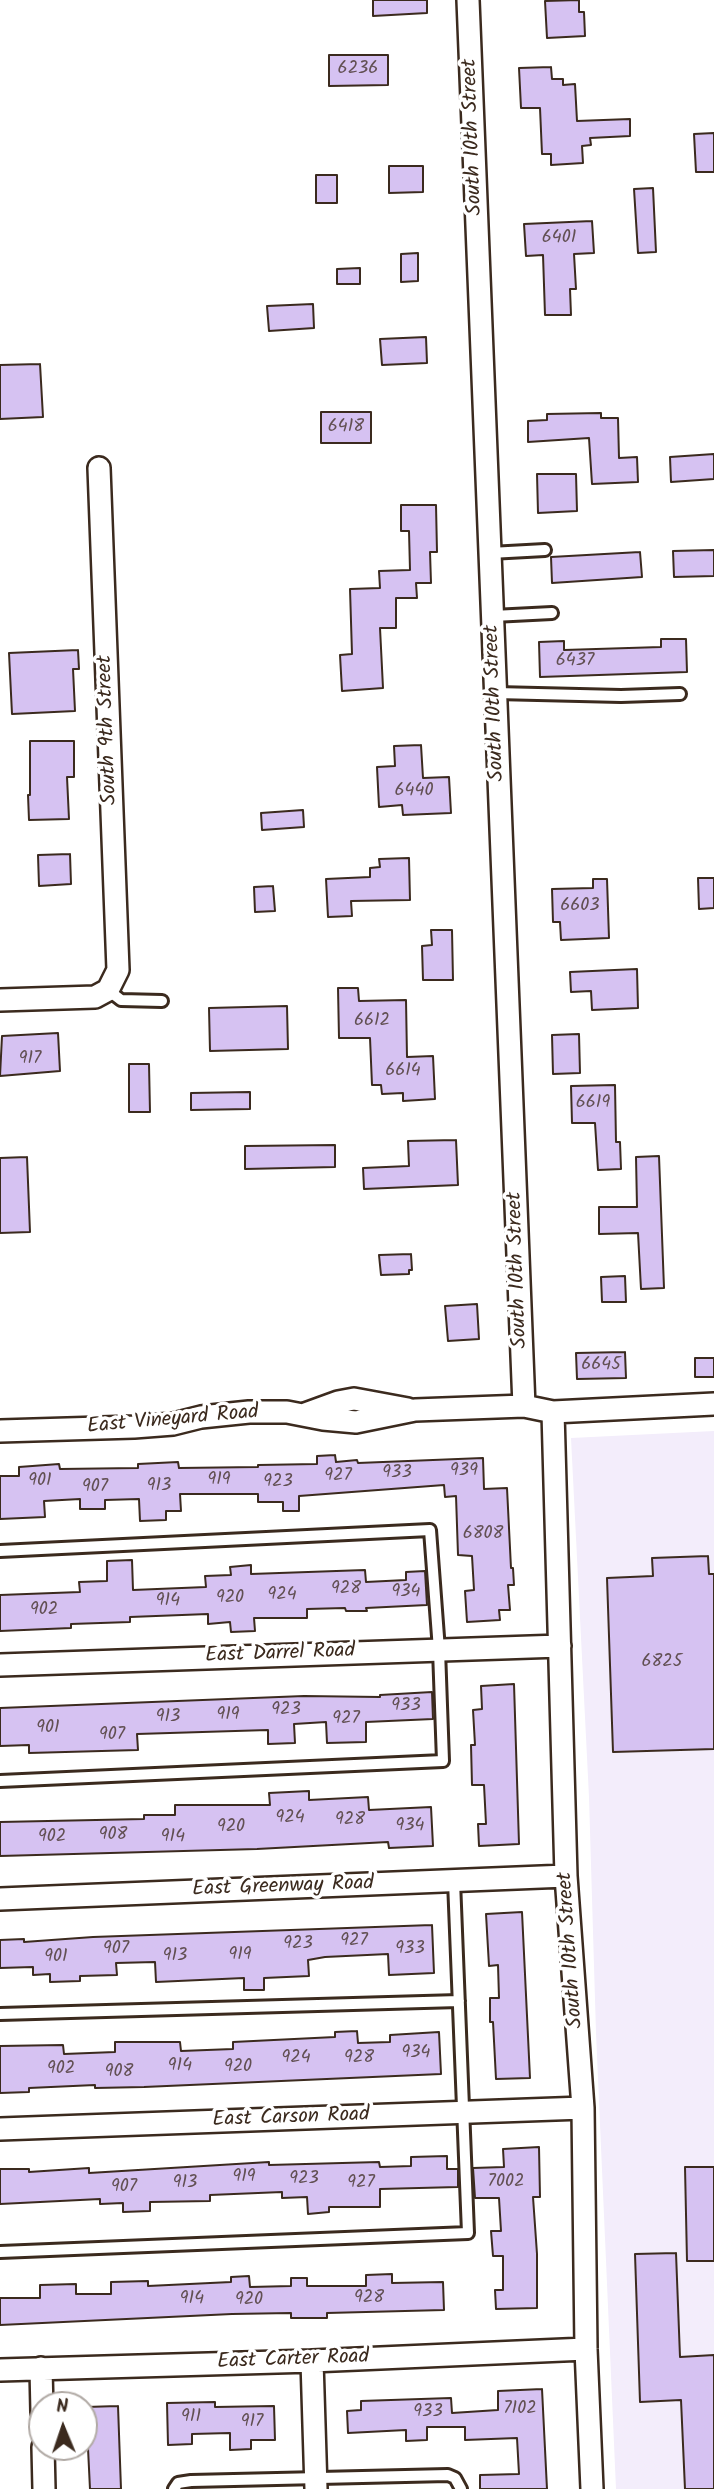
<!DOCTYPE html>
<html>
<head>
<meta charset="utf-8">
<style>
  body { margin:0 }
  #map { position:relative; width:714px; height:2489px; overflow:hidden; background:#fff; font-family:Kalam,sans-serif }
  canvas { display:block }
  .north { position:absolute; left:28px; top:2391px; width:70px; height:70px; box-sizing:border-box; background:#fff; border:2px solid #b1aaa5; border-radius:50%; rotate:358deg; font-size:19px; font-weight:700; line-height:28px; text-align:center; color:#3b2a1e }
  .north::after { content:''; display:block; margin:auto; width:24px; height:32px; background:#3b2a1e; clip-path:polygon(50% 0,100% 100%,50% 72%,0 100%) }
</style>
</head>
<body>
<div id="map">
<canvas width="714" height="2489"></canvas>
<div class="north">N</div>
</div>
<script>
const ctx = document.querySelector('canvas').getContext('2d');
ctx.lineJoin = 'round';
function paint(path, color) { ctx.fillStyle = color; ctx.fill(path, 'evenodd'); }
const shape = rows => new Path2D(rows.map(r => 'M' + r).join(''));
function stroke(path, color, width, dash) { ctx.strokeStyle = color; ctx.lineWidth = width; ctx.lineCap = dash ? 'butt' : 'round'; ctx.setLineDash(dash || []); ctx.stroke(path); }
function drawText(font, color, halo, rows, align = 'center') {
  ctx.font = font + ' Kalam,sans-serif'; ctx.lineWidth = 7; ctx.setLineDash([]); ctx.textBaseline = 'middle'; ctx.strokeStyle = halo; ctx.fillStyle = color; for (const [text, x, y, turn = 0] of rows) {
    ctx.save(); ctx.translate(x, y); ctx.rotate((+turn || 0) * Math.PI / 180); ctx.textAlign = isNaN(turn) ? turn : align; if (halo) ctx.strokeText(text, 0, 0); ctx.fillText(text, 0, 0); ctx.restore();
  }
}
paint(shape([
  [714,1431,714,2489,616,2489,596,2033,589,1797,571,1438]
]), '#f3edfb');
const building = shape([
  [373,0,427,0,427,13,373,16,373,0],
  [579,0,579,12,584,12,585,36,547,38,545,1,579,0],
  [329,55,388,55,388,85,329,86,329,55],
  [551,67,552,79,563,79,563,85,575,84,577,121,630,119,630,136,590,138,591,145,582,146,583,163,551,165,551,154,542,154,540,108,521,108,519,68,551,67],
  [714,133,714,172,696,172,694,134,714,133],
  [389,166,423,166,423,192,389,193,389,166],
  [316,175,337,175,337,203,316,203,316,175],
  [653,188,656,252,638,253,634,189,653,188],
  [592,221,594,253,574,254,576,289,570,289,571,315,545,315,543,255,526,256,524,224,592,221],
  [418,253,418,281,401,282,401,254,418,253],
  [360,268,360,284,337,284,337,269,360,268],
  [313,304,314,328,269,331,267,306,313,304],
  [426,337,427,363,382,365,380,339,426,337],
  [40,364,43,417,0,419,0,365,40,364],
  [321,412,371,412,371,443,321,443,321,412],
  [601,413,601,418,618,418,619,458,637,457,638,482,592,484,589,438,528,442,528,421,547,420,547,414,601,413],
  [714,454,714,479,671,482,670,457,714,454],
  [537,474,576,474,577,511,538,513,537,474],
  [401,505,436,505,437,552,430,552,431,583,416,583,417,598,396,598,396,628,380,628,383,688,342,691,340,655,352,654,350,589,380,588,379,571,410,570,409,531,401,531,401,505],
  [714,550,714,576,674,577,673,551,714,550],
  [640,552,642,577,552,583,551,557,640,552],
  [661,639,686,639,687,672,540,677,539,642,564,641,564,650,661,647,661,639],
  [78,650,79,669,73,669,75,711,12,714,9,653,78,650],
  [30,741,74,741,74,777,67,777,69,819,29,820,28,795,30,795,30,741],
  [421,745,423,778,449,777,451,813,403,815,402,805,379,807,377,767,395,766,394,746,421,745],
  [303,810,304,827,262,830,261,813,303,810],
  [70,854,71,884,39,886,38,855,70,854],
  [409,858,410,900,351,901,352,916,328,917,326,879,370,877,370,868,380,867,379,859,409,858],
  [698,878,714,878,714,908,699,909,698,878],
  [593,879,607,879,609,938,561,940,560,922,553,922,552,889,593,888,593,879],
  [273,886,275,911,255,912,254,887,273,886],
  [431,930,452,930,453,980,423,980,422,946,432,945,431,930],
  [637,969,638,1008,592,1010,591,991,571,992,570,972,637,969],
  [338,988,358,988,359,1001,406,1000,407,1057,433,1056,435,1099,403,1101,403,1093,382,1094,381,1085,372,1085,370,1038,339,1038,338,988],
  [287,1006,288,1049,210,1051,209,1008,287,1006],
  [58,1033,60,1071,0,1076,2,1036,58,1033],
  [579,1034,580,1073,553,1074,552,1035,579,1034],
  [129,1064,149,1064,150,1112,129,1112,129,1064],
  [615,1085,616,1142,620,1142,621,1169,598,1170,595,1123,572,1123,571,1086,615,1085],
  [250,1092,250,1109,191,1110,191,1093,250,1092],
  [456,1140,458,1185,364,1189,363,1168,409,1166,408,1141,456,1140],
  [335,1145,335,1167,245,1169,245,1146,335,1145],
  [659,1156,664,1288,641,1289,638,1233,599,1234,599,1207,637,1207,636,1157,659,1156],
  [27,1157,30,1232,0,1233,0,1158,27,1157],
  [411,1254,412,1270,409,1270,409,1274,381,1275,379,1255,411,1254],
  [625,1276,626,1302,602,1302,601,1277,625,1276],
  [477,1304,479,1339,448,1341,445,1306,477,1304],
  [625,1352,626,1378,577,1379,576,1353,625,1352],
  [695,1358,714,1358,714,1377,695,1377,695,1358],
  [335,1455,336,1462,357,1460,358,1463,483,1458,484,1489,507,1488,511,1568,513,1568,514,1585,508,1585,510,1610,499,1610,500,1620,467,1622,465,1591,474,1590,472,1556,458,1555,456,1496,445,1497,444,1485,299,1496,299,1511,283,1511,283,1502,258,1502,258,1494,180,1494,181,1511,166,1511,166,1520,140,1521,139,1499,105,1500,105,1509,80,1509,80,1499,44,1501,45,1517,0,1519,0,1476,19,1476,19,1467,59,1464,60,1469,138,1468,138,1464,178,1462,179,1468,258,1467,258,1465,317,1464,317,1456,335,1455],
  [708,1556,709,1574,714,1574,714,1749,613,1752,607,1578,653,1576,652,1558,708,1556],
  [132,1560,133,1590,206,1587,205,1576,231,1575,230,1567,251,1565,251,1574,365,1570,366,1582,406,1580,406,1572,425,1571,427,1605,366,1608,367,1611,346,1611,345,1608,307,1609,307,1618,254,1618,255,1631,231,1632,230,1622,208,1624,208,1614,130,1617,130,1622,71,1624,71,1628,0,1631,0,1595,80,1592,79,1582,107,1581,107,1561,132,1560],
  [514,1684,519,1844,479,1846,478,1824,486,1824,484,1785,472,1785,471,1745,475,1745,473,1710,482,1709,481,1686,514,1684],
  [432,1692,433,1719,366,1722,366,1742,327,1743,326,1722,294,1724,295,1743,268,1744,268,1730,137,1734,138,1750,29,1753,29,1745,0,1746,0,1708,304,1696,380,1697,380,1695,432,1692],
  [309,1791,309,1800,368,1797,369,1810,431,1807,433,1846,389,1848,388,1842,257,1849,0,1856,0,1822,144,1819,144,1815,175,1815,175,1805,270,1805,269,1793,309,1791],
  [522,1912,530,2078,496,2079,493,2022,490,2022,490,1998,499,1998,498,1965,489,1966,486,1914,522,1912],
  [432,1925,434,1973,389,1975,388,1954,325,1957,308,1960,309,1976,264,1978,264,1990,244,1990,244,1978,156,1982,155,1962,116,1963,117,1975,80,1976,80,1981,50,1982,50,1974,33,1975,33,1967,0,1968,0,1940,24,1939,24,1942,93,1937,432,1925],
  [357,2031,358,2043,390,2042,390,2035,439,2032,441,2074,144,2087,95,2088,95,2085,29,2088,29,2092,0,2093,0,2046,63,2045,64,2054,115,2052,115,2042,180,2042,181,2051,233,2049,233,2042,335,2037,335,2032,357,2031],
  [539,2147,540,2197,533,2197,537,2254,537,2308,496,2309,495,2290,503,2290,503,2256,493,2256,491,2231,501,2231,499,2198,475,2198,473,2168,504,2167,503,2149,539,2147],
  [447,2156,447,2169,458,2169,458,2187,380,2189,380,2207,329,2207,329,2212,308,2214,307,2197,282,2198,282,2192,210,2195,210,2201,150,2202,150,2211,123,2212,123,2203,100,2204,100,2199,0,2204,0,2169,29,2169,29,2172,89,2168,89,2173,269,2162,269,2165,379,2162,380,2167,411,2166,411,2157,447,2156],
  [685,2167,714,2167,714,2261,687,2261,685,2167],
  [676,2253,680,2357,714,2355,714,2489,685,2489,681,2400,640,2402,635,2254,676,2253],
  [392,2274,392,2283,443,2282,444,2310,327,2313,327,2318,291,2318,291,2313,232,2314,0,2325,0,2298,40,2298,40,2285,76,2284,76,2294,111,2294,111,2282,148,2281,148,2286,231,2282,231,2277,249,2276,250,2287,291,2286,291,2278,307,2278,307,2286,366,2286,366,2275,392,2274],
  [542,2389,547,2489,480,2489,480,2475,519,2474,517,2438,465,2440,465,2427,427,2427,427,2440,406,2441,406,2430,348,2433,347,2411,361,2410,361,2401,451,2398,452,2413,498,2410,498,2391,542,2389],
  [215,2402,215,2407,274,2406,275,2440,251,2440,251,2449,230,2450,230,2433,192,2434,192,2444,168,2445,167,2403,215,2402],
  [118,2406,121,2489,90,2489,86,2407,118,2406]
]);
paint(building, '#d6c2f2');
stroke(building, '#3b2a1e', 2);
const service = shape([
  [490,553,545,550],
  [493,616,552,613],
  [496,693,621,696,680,694],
  [108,990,121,1000,162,1001],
  [0,1551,430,1530,439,1650,443,1761,0,1781],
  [0,2014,459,2001],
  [0,2252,468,2233,454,1881],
  [174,2489,178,2483,191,2481,448,2475,455,2478,461,2489]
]);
const minor = shape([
  [468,0,524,1406],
  [0,1000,95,997,108,990,118,970,99,468],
  [553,1412,566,1876,583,2108,586,2349,592,2489],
  [305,1414,338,1402,354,1399,408,1409],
  [0,1431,134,1427,173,1424,201,1417,249,1412,287,1412,323,1419,356,1422,415,1410,524,1406,553,1412,714,1404],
  [0,1665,560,1646],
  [0,1899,566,1876],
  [0,2129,583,2108],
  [312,2361,316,2489],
  [41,2368,42,2412],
  [0,2370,312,2361,586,2349],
  [43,2447,44,2489]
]);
stroke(service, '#3b2a1e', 16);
stroke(minor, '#3b2a1e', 26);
stroke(service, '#fff', 10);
stroke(minor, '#fff', 21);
drawText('18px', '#625053', null, [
  ["6236",358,70],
  ["6401",559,239],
  ["6418",346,428],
  ["6437",575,662],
  ["6440",414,792],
  ["6603",580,907],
  ["6612",372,1022],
  ["917",30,1060],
  ["6614",403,1072],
  ["6619",593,1104],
  ["6645",601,1366],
  ["939",464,1472],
  ["933",397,1474],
  ["927",338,1477],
  ["919",219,1481],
  ["901",40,1482],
  ["923",278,1483],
  ["913",159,1487],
  ["907",95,1488],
  ["6808",483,1535],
  ["928",346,1590],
  ["934",406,1593],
  ["924",282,1596],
  ["920",230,1599],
  ["914",168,1602],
  ["902",44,1611],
  ["6825",662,1663],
  ["933",406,1707],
  ["923",286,1711],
  ["919",228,1716],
  ["913",168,1718],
  ["927",346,1720],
  ["901",48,1729],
  ["907",112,1736],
  ["924",290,1819],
  ["928",350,1821],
  ["934",410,1827],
  ["920",231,1828],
  ["908",113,1836],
  ["902",52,1838],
  ["914",173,1838],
  ["927",354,1942],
  ["923",298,1945],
  ["907",116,1950],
  ["933",410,1950],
  ["919",240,1956],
  ["913",175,1957],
  ["901",56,1958],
  ["934",416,2054],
  ["924",296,2059],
  ["928",359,2059],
  ["914",180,2067],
  ["920",238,2068],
  ["902",61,2070],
  ["908",119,2073],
  ["919",244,2178],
  ["923",304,2180],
  ["7002",506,2183],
  ["913",185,2184],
  ["927",361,2184],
  ["907",124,2188],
  ["928",369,2299],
  ["914",192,2300],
  ["920",249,2301],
  ["7102",520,2410],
  ["933",428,2413],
  ["911",191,2418],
  ["917",252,2423]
]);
drawText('21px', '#3b2a1e', '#fff', [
  ["South 10th Street",474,137,-92],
  ["South 10th Street",496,703,-92],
  ["South 9th Street",109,730,-92],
  ["South 10th Street",519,1270,-92],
  ["East Vineyard Road",173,1421,-5],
  ["East Darrel Road",280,1655,-2],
  ["East Greenway Road",283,1888,-2],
  ["South 10th Street",572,1950,-94],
  ["East Carson Road",291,2119,-2],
  ["East Carter Road",293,2361,-2]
]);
</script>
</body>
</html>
